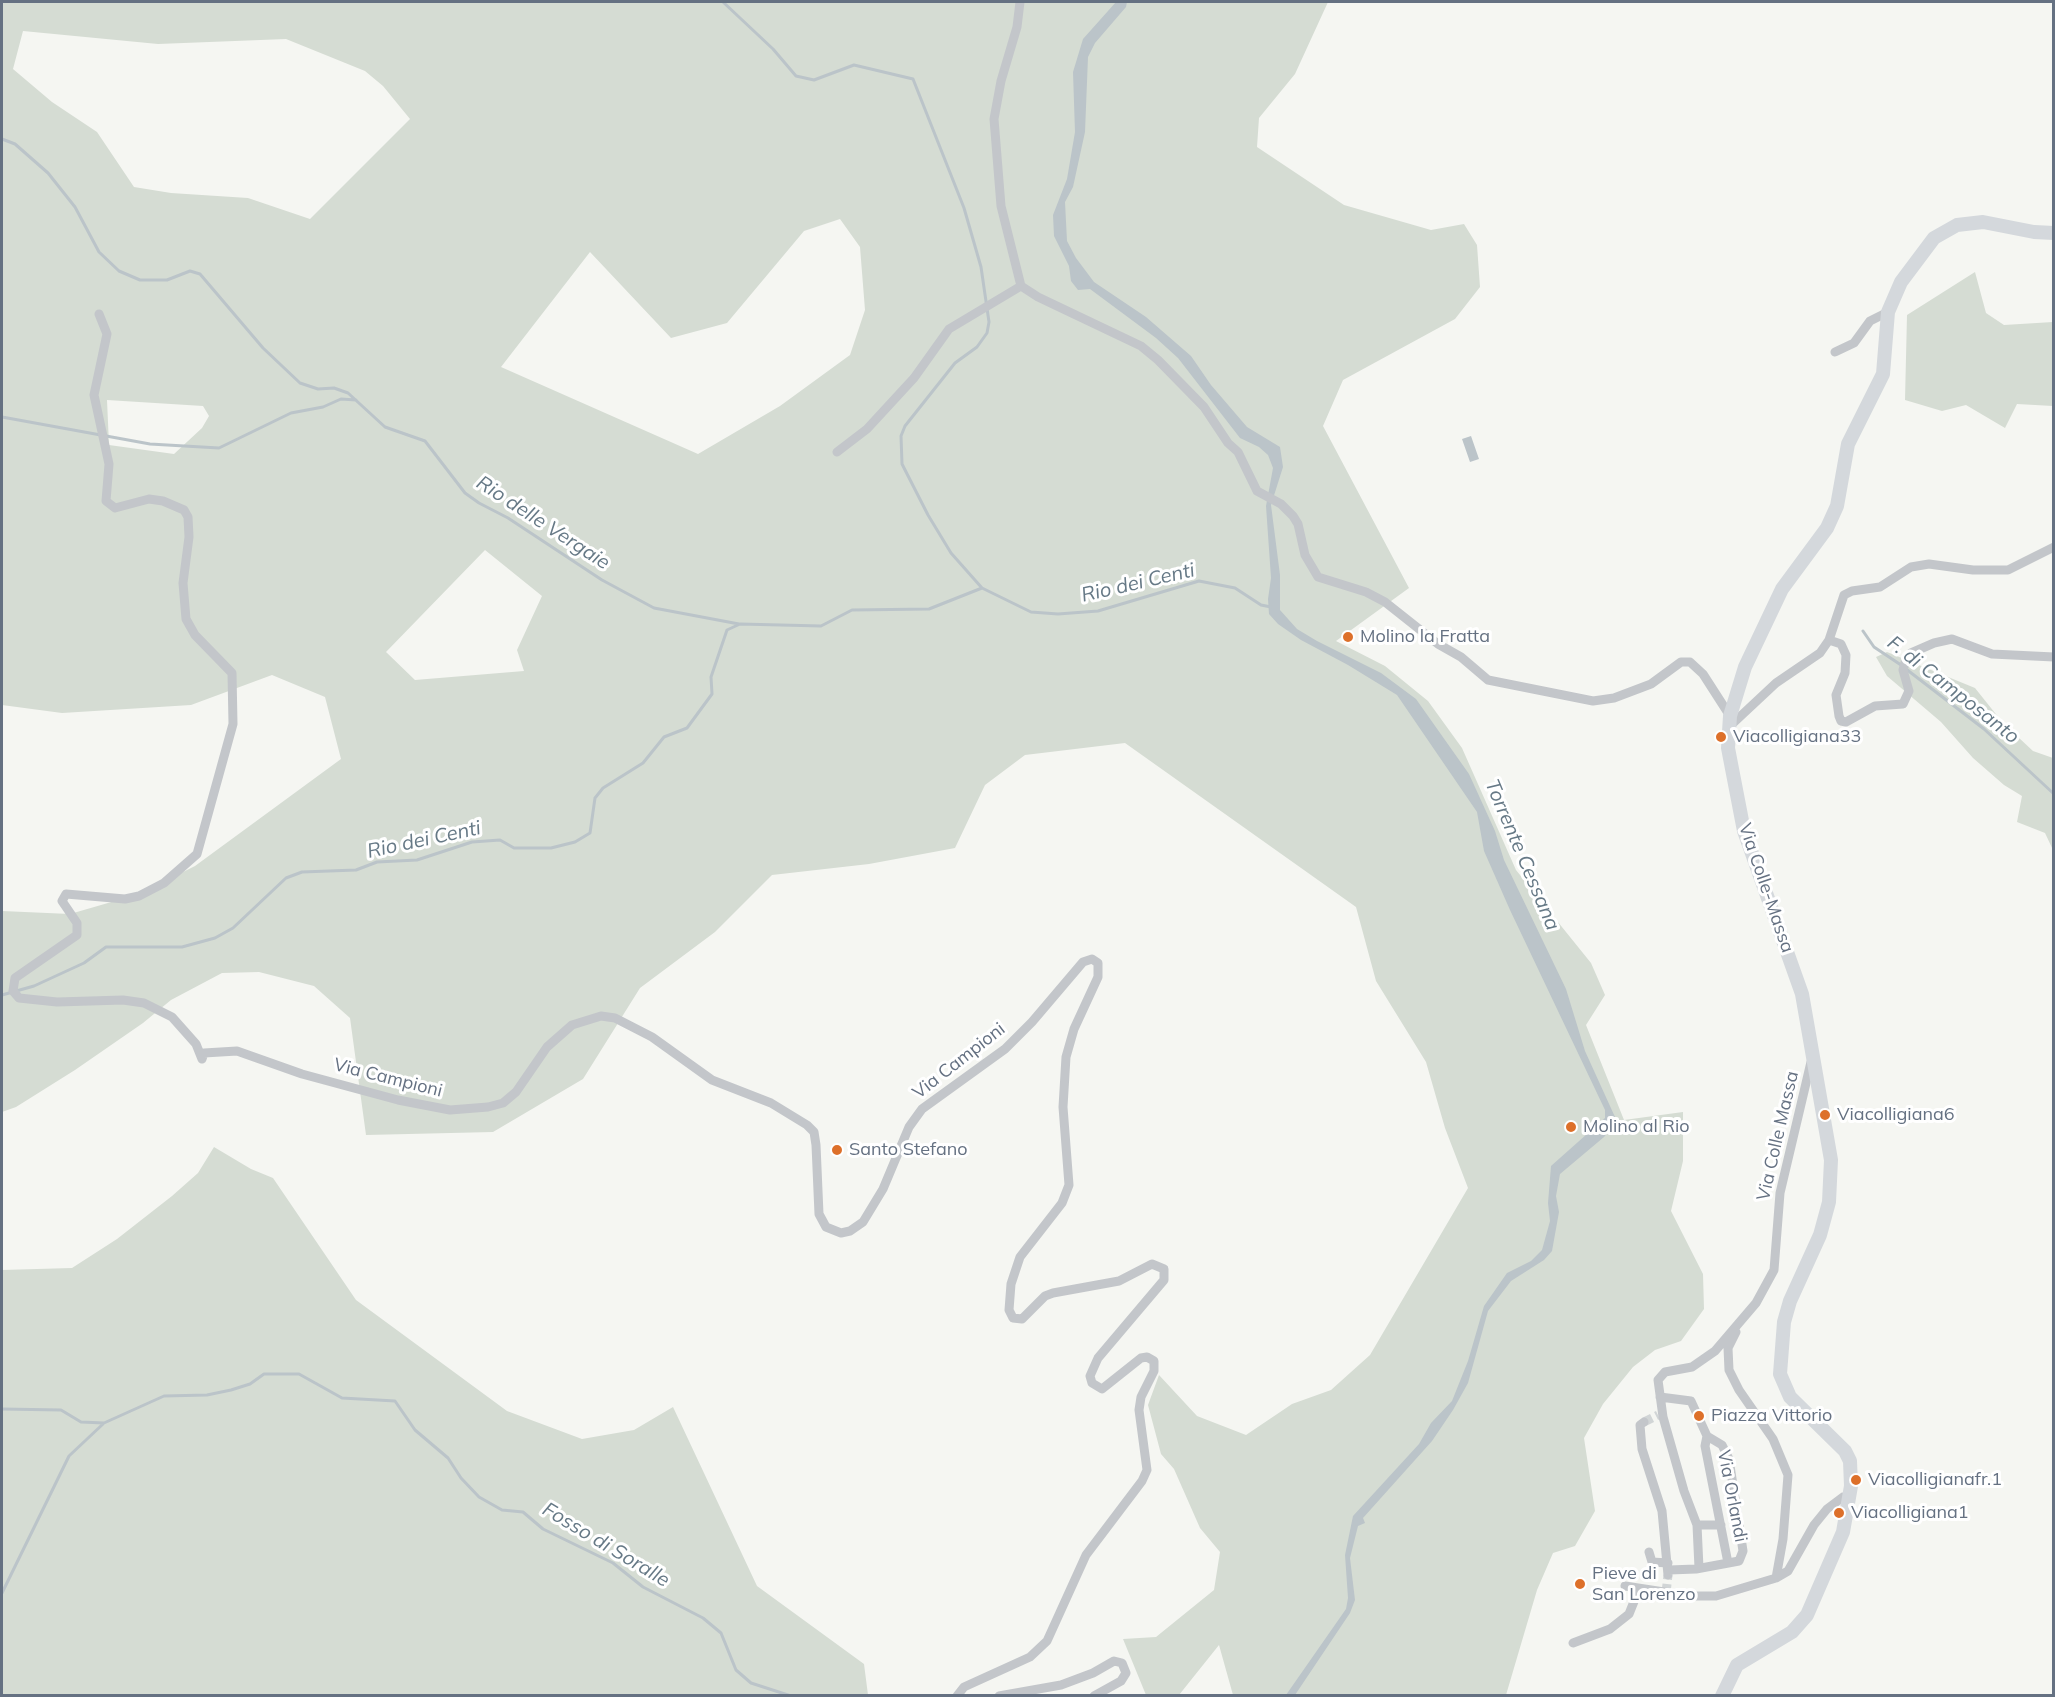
<!DOCTYPE html>
<html>
<head>
<meta charset="utf-8">
<style>
  body { margin:0 }
  #map { position:relative; width:2055px; height:1697px; overflow:hidden; background:#f5f6f2; font-family:Mulish,sans-serif }
  canvas { display:block }
  .frame { position:absolute; inset:0; border:3px solid #657182; pointer-events:none }
</style>
</head>
<body>
<div id="map">
<canvas width="2055" height="1697"></canvas>
<div class="frame"></div>
</div>
<script>
const ctx = document.querySelector('canvas').getContext('2d');
ctx.lineJoin = 'round';
function paint(path, color) { ctx.fillStyle = color; ctx.fill(path, 'evenodd'); }
const shape = rows => new Path2D(rows.map(r => 'M' + r).join(''));
function stroke(path, color, width, dash) { ctx.strokeStyle = color; ctx.lineWidth = width; ctx.lineCap = dash ? 'butt' : 'round'; ctx.setLineDash(dash || []); ctx.stroke(path); }
function drawText(font, color, halo, rows, align = 'center') {
  ctx.font = font + ' Mulish,sans-serif'; ctx.lineWidth = 6; ctx.setLineDash([]); ctx.textBaseline = 'middle'; ctx.strokeStyle = halo; ctx.fillStyle = color; for (const [text, x, y, turn = 0] of rows) {
    ctx.save(); ctx.translate(x, y); ctx.rotate((+turn || 0) * Math.PI / 180); ctx.textAlign = isNaN(turn) ? turn : align; if (halo) ctx.strokeText(text, 0, 0); ctx.fillText(text, 0, 0); ctx.restore();
  }
}
paint(shape([
  [2,2,1328,2,1295,74,1259,118,1257,147,1344,205,1431,230,1464,224,1477,245,1480,287,1455,319,1343,380,1323,426,1409,588,1336,641,1385,666,1428,701,1462,748,1516,870,1591,963,1605,995,1586,1025,1624,1120,1683,1112,1683,1161,1671,1211,1703,1274,1704,1309,1681,1341,1655,1350,1633,1367,1603,1404,1584,1438,1595,1511,1575,1546,1553,1553,1537,1590,1506,1695,1233,1695,1219,1645,1179,1695,1146,1695,1123,1639,1156,1637,1214,1590,1220,1552,1200,1528,1174,1469,1161,1454,1148,1405,1159,1375,1197,1416,1246,1435,1292,1404,1331,1390,1370,1355,1468,1188,1445,1128,1426,1062,1376,981,1356,907,1125,743,1025,755,985,785,955,848,869,864,772,875,715,932,640,988,583,1079,493,1132,366,1135,350,1018,314,986,259,972,222,973,171,1000,143,1023,75,1070,16,1107,2,1112,2,911,70,914,139,894,195,866,341,759,325,697,272,675,191,705,62,713,2,705],
  [23,31,158,44,286,39,365,71,383,86,410,119,310,219,248,198,171,193,134,187,97,132,52,102,13,69],
  [840,219,860,247,865,310,850,355,780,406,698,454,501,367,590,252,671,338,727,323,804,231],
  [107,400,203,406,209,416,202,428,174,454,109,445],
  [485,550,542,596,517,650,524,671,415,680,386,652],
  [1975,272,1986,313,2004,325,2053,322,2053,406,2017,404,2005,428,1966,405,1942,411,1905,400,1907,315],
  [1887,652,1975,688,2003,723,2033,751,2053,758,2053,850,2045,833,2017,822,2022,796,2004,785,1973,758,1941,722,1887,676,1876,657],
  [214,1147,251,1169,273,1178,356,1300,507,1411,582,1439,634,1430,673,1407,757,1586,864,1664,868,1695,2,1695,2,1270,72,1268,117,1239,172,1196,198,1173]
]), '#d5dcd3');
paint(shape([
  [1116,2,1127,2,1126,7,1095,43,1088,57,1085,132,1073,187,1065,202,1067,241,1076,258,1094,282,1146,317,1191,356,1211,385,1247,427,1280,447,1283,467,1271,505,1280,575,1280,610,1297,629,1317,641,1381,673,1416,699,1469,774,1495,831,1504,860,1566,989,1585,1051,1615,1117,1611,1129,1604,1137,1560,1174,1556,1196,1559,1212,1552,1251,1544,1260,1511,1281,1488,1311,1468,1383,1453,1410,1432,1441,1363,1518,1365,1523,1358,1526,1350,1558,1355,1600,1350,1613,1295,1695,1286,1695,1346,1609,1348,1598,1345,1555,1353,1516,1419,1444,1431,1423,1452,1401,1468,1361,1484,1306,1507,1273,1531,1261,1542,1250,1550,1221,1548,1203,1551,1166,1605,1118,1605,1110,1510,910,1484,851,1477,812,1397,695,1348,665,1301,640,1278,624,1269,614,1268,599,1271,578,1266,506,1273,468,1268,455,1259,447,1240,438,1178,358,1156,338,1090,289,1078,290,1071,281,1069,266,1054,236,1053,215,1067,179,1075,132,1073,72,1083,39],
  [1471,436,1479,459,1470,462,1462,439]
]), '#bbc4c9');
stroke(shape([
  [723,2,773,49,796,76,814,80,854,65,913,79,964,208,981,267,989,322,987,333,977,347,955,363,905,426,901,436,902,464,928,515,951,553,982,588,1031,612,1058,614,1098,611,1199,581,1235,588,1261,605,1271,607],
  [2,139,15,144,48,173,75,207,99,252,119,271,140,280,167,280,190,271,200,274,263,348,300,383,318,389,334,388,348,393,385,427,425,441,465,493,479,503,508,518,602,580,654,608,739,624],
  [2,417,150,444,219,448,291,413,323,407,341,399,356,400],
  [1863,631,1874,647,1901,665],
  [1906,669,1984,729,2054,794],
  [2,995,34,986,84,963,106,947,182,947,215,938,233,928,286,878,302,872,356,870,377,862,417,860,472,842,500,840,514,848,551,848,575,842,590,833,595,798,603,788,643,763,664,737,687,728,712,694,711,677,727,630,740,624,821,626,852,610,929,609,982,588],
  [2,1409,61,1410,81,1422,104,1423,164,1396,207,1395,231,1390,250,1384,264,1374,299,1374,342,1398,395,1401,415,1430,448,1458,461,1478,479,1497,502,1510,523,1512,543,1529,613,1563,643,1587,703,1618,721,1633,736,1670,751,1683,791,1696],
  [2,1593,69,1456,103,1424]
]), '#bbc4c9', 3);
stroke(shape([
  [1644,1422,1658,1415],
  [1666,1593,1668,1575]
]), '#d1d5d6', 9, [9, 4.5]);
stroke(shape([
  [1020,2,1017,27,1001,81,994,119,1001,206,1021,286,1038,297,1141,346,1158,360,1204,407,1228,443,1238,452,1257,491,1281,504,1293,516,1298,524,1305,555,1318,577,1366,592,1385,602,1438,644,1461,657,1488,680,1593,701,1614,698,1651,684,1681,662,1690,662,1703,674,1730,716],
  [99,314,107,334,94,395,109,464,106,501,115,508,149,499,163,501,184,510,188,517,189,537,183,583,186,619,195,635,232,673,233,724,197,854,164,883,139,896,125,899,66,894,62,901,77,923,77,935,15,978,13,991,19,998,57,1002,123,1000,144,1003,172,1017,196,1044,202,1059,204,1053,237,1051,302,1074,398,1100,450,1110,488,1107,503,1103,516,1092,547,1047,572,1025,601,1016,615,1018,652,1037,712,1080,771,1103,807,1125,814,1132,816,1145,819,1214,826,1227,841,1233,850,1231,863,1222,883,1189,909,1127,922,1109,1005,1049,1032,1022,1083,962,1092,959,1098,963,1098,977,1074,1029,1066,1057,1063,1107,1069,1185,1062,1203,1020,1257,1011,1284,1009,1310,1013,1318,1022,1319,1045,1296,1053,1293,1119,1281,1152,1264,1164,1269,1164,1280,1098,1358,1090,1376,1092,1383,1102,1389,1141,1358,1147,1357,1154,1361,1154,1371,1141,1397,1139,1410,1147,1470,1142,1481,1086,1555,1047,1641,1030,1657,964,1687,957,1696],
  [1835,352,1854,343,1870,321,1888,312],
  [837,452,867,429,914,378,949,329,1021,286],
  [1829,640,1841,644,1846,655,1845,673,1836,695,1839,716,1841,721,1846,722,1875,706,1903,704,1909,691,1903,670,1906,659,1911,653,1934,643,1952,639,1992,654,2054,657],
  [1730,726,1776,683,1820,653,1829,640,1844,595,1852,591,1880,587,1911,567,1929,564,1973,570,2008,570,2054,547],
  [1736,1332,1728,1348,1729,1370,1739,1390,1773,1439,1788,1475,1783,1539,1776,1578],
  [1660,1397,1691,1401,1707,1436],
  [1644,1422,1640,1425,1642,1449,1662,1511,1668,1575],
  [1707,1436,1705,1446,1728,1563],
  [1697,1525,1721,1525],
  [1649,1552,1652,1562,1668,1563],
  [1699,1568,1697,1525,1684,1491,1663,1417,1658,1380,1665,1372,1692,1367,1715,1351,1756,1303,1774,1270,1780,1193,1811,1062],
  [1669,1570,1696,1569,1739,1561,1743,1551,1729,1459,1722,1445,1707,1436],
  [1625,1586,1690,1596,1716,1596,1776,1578,1788,1571,1814,1525,1827,1509,1843,1497,1851,1496],
  [1573,1643,1610,1629,1629,1614,1639,1589],
  [999,1696,1061,1685,1093,1673,1114,1661,1122,1663,1126,1673,1121,1681,1094,1696]
]), '#c3c6ca', 9);
stroke(shape([
  [1722,1696,1737,1665,1792,1632,1807,1615,1843,1532,1851,1486,1850,1461,1845,1451,1790,1397,1780,1374,1784,1322,1790,1301,1820,1235,1829,1202,1831,1160,1802,994,1744,831,1728,748,1730,716,1745,667,1782,589,1827,528,1837,506,1848,444,1883,374,1888,312,1901,282,1934,238,1957,225,1983,222,2034,232,2054,233]
]), '#d4d8dc', 14);
for (const [x, y, r, color] of [
  [1348,637,6,"#dd702a"],
  [1721,737,6,"#dd702a"],
  [1825,1115,6,"#dd702a"],
  [1571,1127,6,"#dd702a"],
  [837,1150,6,"#dd702a"],
  [1699,1416,6,"#dd702a"],
  [1856,1480,6,"#dd702a"],
  [1839,1513,6,"#dd702a"],
  [1580,1584,6,"#dd702a"]
]) { const dot = new Path2D(); dot.arc(x, y, r, 0, 2 * Math.PI); ctx.fillStyle = color; ctx.fill(dot); stroke(dot, '#fff', 2); }
drawText('18px', '#657182', '#fff', [
  ["Molino la Fratta",1360,637],
  ["Viacolligiana33",1733,737],
  ["Viacolligiana6",1837,1115],
  ["Molino al Rio",1583,1127],
  ["Santo Stefano",849,1150],
  ["Piazza Vittorio",1711,1416],
  ["Viacolligianafr.1",1868,1480],
  ["Viacolligiana1",1851,1513],
  ["Pieve di",1592,1574],
  ["San Lorenzo",1592,1595]
], 'left');
drawText('18px', '#657182', '#fff', [
  ["Via Colle-Massa",1766,888,71],
  ["Via Campioni",959,1061,-38],
  ["Via Campioni",388,1078,14],
  ["Via Colle Massa",1778,1136,-77],
  ["Via Orlandi",1732,1496,79]
]);
drawText('italic 20px', '#667986', '#fff', [
  ["Rio delle Vergaie",543,523,33],
  ["Rio dei Centi",1138,583,-13],
  ["F. di Camposanto",1953,690,38],
  ["Rio dei Centi",424,840,-12],
  ["Torrente Cessana",1522,855,67],
  ["Fosso di Soralle",606,1545,31]
]);
</script>
</body>
</html>
